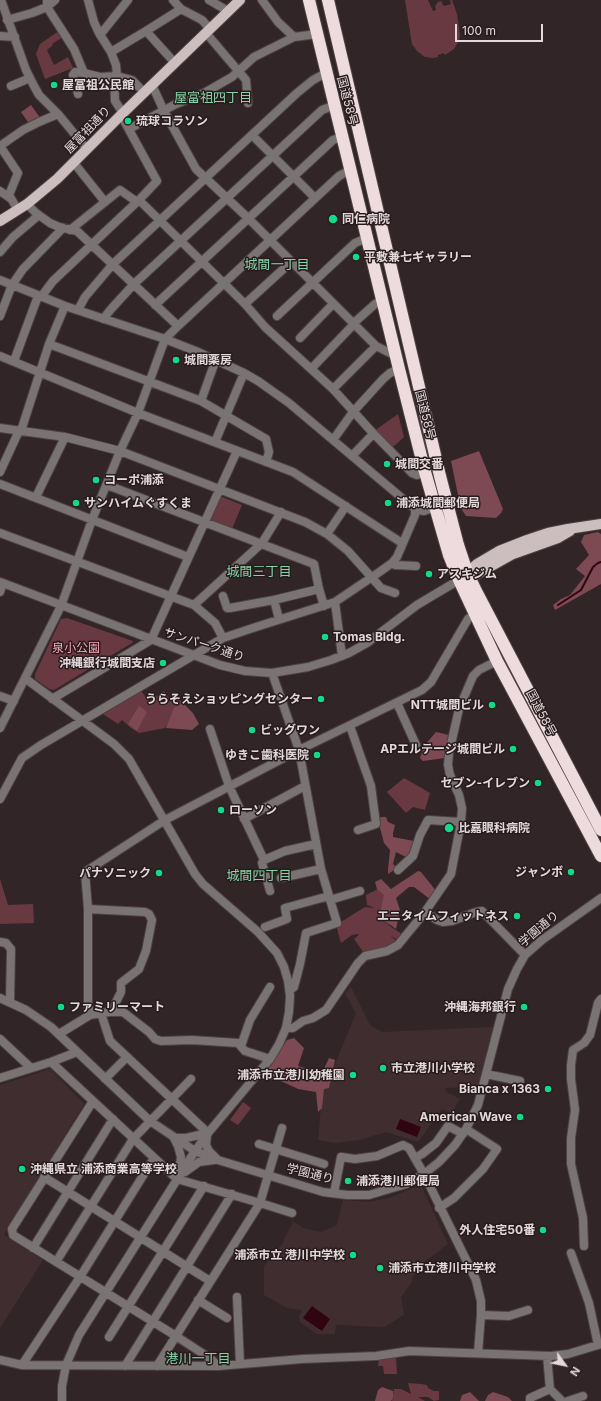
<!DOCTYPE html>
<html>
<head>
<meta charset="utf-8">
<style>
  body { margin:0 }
  #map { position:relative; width:601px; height:1401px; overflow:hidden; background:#322527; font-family:Inter,sans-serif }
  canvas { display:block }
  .north { position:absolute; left:545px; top:1345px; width:40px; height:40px; -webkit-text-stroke:3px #281b1d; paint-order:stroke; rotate:123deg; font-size:11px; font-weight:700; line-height:16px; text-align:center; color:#e3d9db }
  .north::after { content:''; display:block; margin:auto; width:14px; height:18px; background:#e3d9db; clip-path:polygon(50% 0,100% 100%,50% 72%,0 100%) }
  .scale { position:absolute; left:455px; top:24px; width:88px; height:18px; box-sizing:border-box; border:2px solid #e3d9db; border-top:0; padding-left:5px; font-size:12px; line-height:14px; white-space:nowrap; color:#e3d9db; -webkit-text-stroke:3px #281b1d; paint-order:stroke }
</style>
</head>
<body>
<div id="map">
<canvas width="601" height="1401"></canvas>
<div class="north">N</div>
<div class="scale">100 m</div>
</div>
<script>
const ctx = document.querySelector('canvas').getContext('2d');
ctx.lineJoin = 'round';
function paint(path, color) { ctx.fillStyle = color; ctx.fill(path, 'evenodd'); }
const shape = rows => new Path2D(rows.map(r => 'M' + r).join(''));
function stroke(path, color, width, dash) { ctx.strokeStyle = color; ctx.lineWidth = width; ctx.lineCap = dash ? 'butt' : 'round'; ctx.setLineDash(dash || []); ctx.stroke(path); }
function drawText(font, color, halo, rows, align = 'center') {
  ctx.font = font + ' Inter,"Noto Sans JP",sans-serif'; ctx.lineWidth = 3; ctx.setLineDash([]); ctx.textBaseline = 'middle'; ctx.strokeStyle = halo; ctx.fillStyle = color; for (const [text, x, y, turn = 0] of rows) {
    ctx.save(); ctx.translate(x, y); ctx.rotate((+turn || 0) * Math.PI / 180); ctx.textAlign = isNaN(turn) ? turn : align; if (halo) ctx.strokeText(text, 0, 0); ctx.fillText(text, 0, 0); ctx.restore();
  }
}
paint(shape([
  [351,987,370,1025,382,1032,493,1027,478,1087,445,1088,447,1092,460,1099,451,1113,442,1109,418,1142,386,1132,359,1140,335,1143,318,1140,322,1096,356,1013,345,994],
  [50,1069,84,1104,4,1235,43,1260,0,1328,0,1085],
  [421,1185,448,1244,419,1266,412,1278,412,1282,401,1297,404,1315,384,1327,336,1325,335,1334,317,1334,300,1322,299,1316,302,1310,287,1308,264,1295,264,1266,282,1244,293,1221,303,1228,321,1232,337,1225,343,1200,369,1202,388,1198]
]), '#402d30');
paint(shape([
  [405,0,428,0,433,11,436,10,435,6,438,2,441,1,444,6,451,4,450,0,452,0,457,14,460,35,459,41,454,49,445,55,444,53,438,55,438,57,433,58,425,57,417,51,412,44],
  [59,31,63,37,52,44,53,45,47,50,54,65,68,57,73,68,45,79,36,54,40,44],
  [398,414,404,437,392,448,374,431],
  [220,496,242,505,232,529,211,520],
  [67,618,133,641,132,643,54,690,49,689,35,679,35,674,61,619],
  [141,691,149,701,164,691,172,702,178,698,182,702,182,706,165,728,139,733,131,728,122,720,118,724,103,714],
  [404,778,430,793,425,810,413,807,406,813,387,792],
  [0,879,8,905,33,904,34,923,0,924],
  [378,889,386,894,393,918,389,925,379,919,402,934,396,939,390,935,396,941,384,950,364,953,354,939,359,935,358,934,352,935,341,943,336,925,365,907,375,908,367,905,366,895],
  [243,1102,251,1108,238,1125,230,1120],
  [396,1357,397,1374,384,1374,383,1366,378,1366,379,1359],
  [408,1383,421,1384,427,1385,428,1388,434,1391,439,1391,439,1400,434,1401,428,1397,418,1397,425,1401,392,1401,394,1389,401,1389,411,1394]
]), '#693942');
paint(shape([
  [31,105,41,119,30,125,21,112],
  [479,451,503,509,501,513,496,518,466,516,462,510,458,495,451,461],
  [598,532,601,534,601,584,555,610,553,605,561,599,570,595,585,576,576,569,589,555,581,542,584,535],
  [183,703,193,713,199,724,192,730,166,728,174,708],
  [139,706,147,712,137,731,128,724],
  [436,732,449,735,445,758,423,761,420,758,424,746],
  [381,817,386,817,388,822,395,825,393,833,393,837,414,841,411,854,408,858,396,852,393,864,397,868,388,874,388,869,390,850,384,843,378,820],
  [418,871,421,872,437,892,431,900,414,887,409,887,396,898,400,910,396,929,385,921,381,908,384,895,377,889,375,882,381,879,391,889],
  [294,1038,304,1048,298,1066,322,1073,329,1058,335,1060,329,1088,324,1089,322,1108,318,1112,316,1092,298,1089,281,1081,260,1078,287,1040],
  [382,1387,393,1391,393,1398,391,1401,375,1401,378,1390],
  [470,1392,479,1401,460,1401,462,1395],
  [493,1392,508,1397,512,1401,485,1401,488,1395]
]), '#7d4953');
paint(shape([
  [400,1119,421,1127,417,1137,396,1129],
  [312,1306,330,1319,322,1331,303,1318]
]), '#300411');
stroke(shape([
  [558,605,581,590,593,567,598,563,601,562]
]), '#300411', 2);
const minor = shape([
  [1,0,26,70,34,86,39,95,58,114,87,149],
  [47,0,47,7,74,49,84,73,100,77,117,76,132,80,144,92],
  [88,0,94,22,99,33,111,52,116,65,117,76],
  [173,0,181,9,202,20,210,29],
  [209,0,228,11],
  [262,0,278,22,294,37],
  [7,20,32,13,47,7,55,0],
  [146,31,175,63],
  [206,33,246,80,248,103],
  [100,35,128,0],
  [0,36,15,37],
  [111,52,146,31,181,9],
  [114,76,115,101,123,113],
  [152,85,164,111,196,169,248,218,376,346,396,356],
  [11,86,30,78],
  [78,94,73,75,75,72,84,73],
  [121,115,157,181,139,200],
  [129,129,176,104,204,93,232,77,254,57,294,37,317,34],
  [252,135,315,198],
  [0,146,18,173,9,195,18,210],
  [0,146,23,130,39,122,58,114],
  [74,163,105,202],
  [0,191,10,198],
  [27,204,36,213,50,223,59,227,77,231,178,326],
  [70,230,120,190,137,202],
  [0,252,13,237,39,215],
  [0,280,65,306,165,339,198,352,244,373,258,381,289,403,415,509,424,511,435,507],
  [41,297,53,281,139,200,245,304,265,327,333,389,372,432,412,473,417,475,425,472],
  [245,304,291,262],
  [155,305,333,140,342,137],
  [78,310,85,297,113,264,297,93,313,80,326,73],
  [0,316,12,285,23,269,63,228],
  [277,316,355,243,367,238],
  [103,319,112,308,134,284,227,198,322,110,335,105],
  [300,338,333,304],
  [49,344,201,401,266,439,269,452,266,462],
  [0,356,138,413,293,472,402,543],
  [14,361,38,296],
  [311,369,354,324,356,321,375,304,382,300],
  [333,389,376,346],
  [201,401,216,359],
  [0,428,65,437,120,451,305,522,327,534,348,551,381,588,395,593],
  [333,440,353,412,383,379,390,373,399,369],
  [215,442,244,373],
  [352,456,373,434],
  [0,472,18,433,21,431,49,344,65,306],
  [0,484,188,557],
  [107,485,314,564,319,589,324,606],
  [36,497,65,437],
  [0,533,194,605,215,623,223,638],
  [327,534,346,506],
  [392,563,395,565,416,566],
  [0,582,220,665,245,671,272,673,308,667,331,660,349,653,367,643,417,605,459,580],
  [0,592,3,583],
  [223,596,227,608,230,608,274,600,319,589],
  [274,600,279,619],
  [335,602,342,656],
  [194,605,262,543,281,512],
  [272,673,299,750,321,869,337,923,306,933,300,964,294,987,290,990],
  [26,679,114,744,129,759,195,874,203,884,258,932,277,953,284,967,288,981,290,996,289,1012,286,1028,279,1044,270,1059,208,1133,195,1151,79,1335,66,1365,62,1386,62,1401],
  [0,696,14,701],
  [52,699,151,640,237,451],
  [397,703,416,745],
  [350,726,371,786,376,824,358,830],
  [0,728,61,606,92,520,120,451,138,413,165,339,178,326,339,176,350,170],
  [210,729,229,786,264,860,262,863,270,891],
  [0,799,22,758,41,745,223,638,256,627,335,602,378,573,392,563,397,557,415,515,415,509],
  [244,819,305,786],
  [264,860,285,851,316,844],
  [398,870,413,856,420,835,428,820,461,822],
  [281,878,321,869],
  [330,900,360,891],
  [88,909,145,912,149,914,152,920,146,951,139,969,121,983,121,992,114,1006,109,1012],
  [425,912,437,920,443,922,452,921,476,912,482,911,525,955],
  [265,927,287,919,285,908,329,896],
  [0,942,6,943,11,949,10,1002],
  [0,998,26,1010,51,1027,150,1121,195,1151,218,1160,323,1192,347,1195,369,1195,406,1184,424,1174,439,1162,455,1145,466,1129,478,1105,508,989,517,969,525,955,542,940,601,898],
  [101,1013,110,1041,208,1133],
  [90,1015,88,1004,88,909,85,872,165,820,299,750,422,690,431,682,468,619,475,613],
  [286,1028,293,1028,303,1021,313,1018,326,1010,358,963,365,956,387,951,398,945,425,912,451,874,461,822,462,808,459,795,450,775,448,765,449,753,459,709,473,676,479,670,497,661],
  [59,1034,90,1015,109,1012,123,1012,149,1032,155,1039,161,1041,192,1040,238,1043,245,1051,270,1059],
  [0,1039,31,1068],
  [241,1046,250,1020,270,987],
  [51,1062,177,1179,260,1203,292,1213],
  [486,1074,520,1081],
  [0,1078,51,1062,77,1052],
  [105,1079,126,1058],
  [93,1101,12,1229,13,1235,176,1336,211,1359,218,1366],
  [207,1135,206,1145,209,1151,216,1158],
  [174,1138,178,1146,181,1157,179,1172],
  [174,1138,186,1138,208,1133],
  [259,1144,324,1164],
  [415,1158,422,1154,436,1143,448,1126,463,1134],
  [185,1172,199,1162,214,1160],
  [44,1177,210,1281],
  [334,1193,341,1157,355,1159,377,1156,403,1145,409,1148,424,1174,476,1280,481,1301,481,1315,478,1353],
  [439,1208,454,1198,483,1169,497,1149,466,1129],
  [584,1246,583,1218,571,1164,571,1138,575,1110,571,1079,571,1065,573,1050,584,1043,590,1035,598,1003,601,999],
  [33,1248,113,1119],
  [571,1253,589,1303,598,1345],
  [56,1262,133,1139,191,1079],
  [237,1297,240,1364],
  [198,1300,227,1318],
  [481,1315,509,1316,528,1310],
  [109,1337,204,1186],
  [0,1360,22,1365,218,1366,302,1359,376,1356,409,1351,551,1356,568,1354,601,1344],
  [22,1365,80,1277,154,1158],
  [125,1366,232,1194],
  [157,1366,260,1203,282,1128],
  [550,1389,562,1401],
  [530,1401,530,1398,550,1389,547,1356],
  [568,1401,583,1396]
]);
const major = shape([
  [0,221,27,204,57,179,123,113,240,0],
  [462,577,477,564,499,551,527,540,548,533,568,529,601,524],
  [465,579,470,578,513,554,558,538,570,531]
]);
const highway = shape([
  [309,0,399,369,425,472,449,555,459,580,497,661,601,856],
  [328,0,440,476,458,545,467,572,476,591,601,830]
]);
stroke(minor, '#4e4244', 10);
stroke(major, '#4e4244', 12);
stroke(highway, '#4e4244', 14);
stroke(minor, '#7a7374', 8);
stroke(major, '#ccbdbf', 10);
stroke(highway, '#eddbdd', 12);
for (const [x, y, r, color] of [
  [54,85,4,"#13d98a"],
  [128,121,4,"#13d98a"],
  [333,219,5,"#13d98a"],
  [356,257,4,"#13d98a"],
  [176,360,4,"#13d98a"],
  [387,464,4,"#13d98a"],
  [96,480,4,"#13d98a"],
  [76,503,4,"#13d98a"],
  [388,503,4,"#13d98a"],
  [429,574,4,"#13d98a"],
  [325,637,4,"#13d98a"],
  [163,663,4,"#13d98a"],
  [321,699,4,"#13d98a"],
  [492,705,4,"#13d98a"],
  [252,730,4,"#13d98a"],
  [513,749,4,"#13d98a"],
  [317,755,4,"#13d98a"],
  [538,783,4,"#13d98a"],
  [221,810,4,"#13d98a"],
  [449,828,5,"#13d98a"],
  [571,872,4,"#13d98a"],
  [159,873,4,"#13d98a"],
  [517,916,4,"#13d98a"],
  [61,1007,4,"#13d98a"],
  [524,1007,4,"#13d98a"],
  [383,1068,4,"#13d98a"],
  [353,1075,4,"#13d98a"],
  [548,1089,4,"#13d98a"],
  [520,1117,4,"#13d98a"],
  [22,1169,4,"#13d98a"],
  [348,1181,4,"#13d98a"],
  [543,1230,4,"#13d98a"],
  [353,1255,4,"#13d98a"],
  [380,1268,4,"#13d98a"]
]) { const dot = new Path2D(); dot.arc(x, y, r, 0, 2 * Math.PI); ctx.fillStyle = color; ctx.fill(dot); stroke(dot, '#281b1d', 1.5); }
drawText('bold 12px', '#e3d9db', '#281b1d', [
  ["屋冨祖公民館",62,85],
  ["琉球コラソン",136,121],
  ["同仁病院",342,219],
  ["平敷兼七ギャラリー",364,257],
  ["城間薬房",184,360],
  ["城間交番",395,464],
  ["コーポ浦添",104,480],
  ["サンハイムぐすくま",84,503],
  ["浦添城間郵便局",396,503],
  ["アスキジム",437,574],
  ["Tomas Bldg.",333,637],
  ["沖縄銀行城間支店",155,663,"right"],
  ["うらそえショッピングセンター",313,699,"right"],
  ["NTT城間ビル",484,705,"right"],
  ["ビッグワン",260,730],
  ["APエルテージ城間ビル",505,749,"right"],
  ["ゆきこ歯科医院",309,755,"right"],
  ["セブン-イレブン",530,783,"right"],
  ["ローソン",229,810],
  ["比嘉眼科病院",458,828],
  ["ジャンボ",563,872,"right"],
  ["パナソニック",151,873,"right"],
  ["エニタイムフィットネス",509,916,"right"],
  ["ファミリーマート",69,1007],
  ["沖縄海邦銀行",516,1007,"right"],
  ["市立港川小学校",391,1068],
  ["浦添市立港川幼稚園",345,1075,"right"],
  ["Bianca x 1363",540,1089,"right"],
  ["American Wave",512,1117,"right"],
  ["沖縄県立 浦添商業高等学校",30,1169],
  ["浦添港川郵便局",356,1181],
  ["外人住宅50番",535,1230,"right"],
  ["浦添市立 港川中学校",345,1255,"right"],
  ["浦添市立港川中学校",388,1268]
], 'left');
drawText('12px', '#e3d9db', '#281b1d', [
  ["国道58号",347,101,76],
  ["屋富祖通り",88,130,-46],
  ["国道58号",425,415,76],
  ["サンパーク通り",204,645,18],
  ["国道58号",541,713,62],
  ["学園通り",539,929,-40],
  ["学園通り",310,1174,14]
]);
drawText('12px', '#faa5b4', '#281b1d', [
  ["泉小公園",76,648]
]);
drawText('13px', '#86d3a7', '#281b1d', [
  ["屋富祖四丁目",213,98],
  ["城間一丁目",277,265],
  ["城間三丁目",259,572],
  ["城間四丁目",259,876],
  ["港川一丁目",198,1359]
]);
</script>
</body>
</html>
